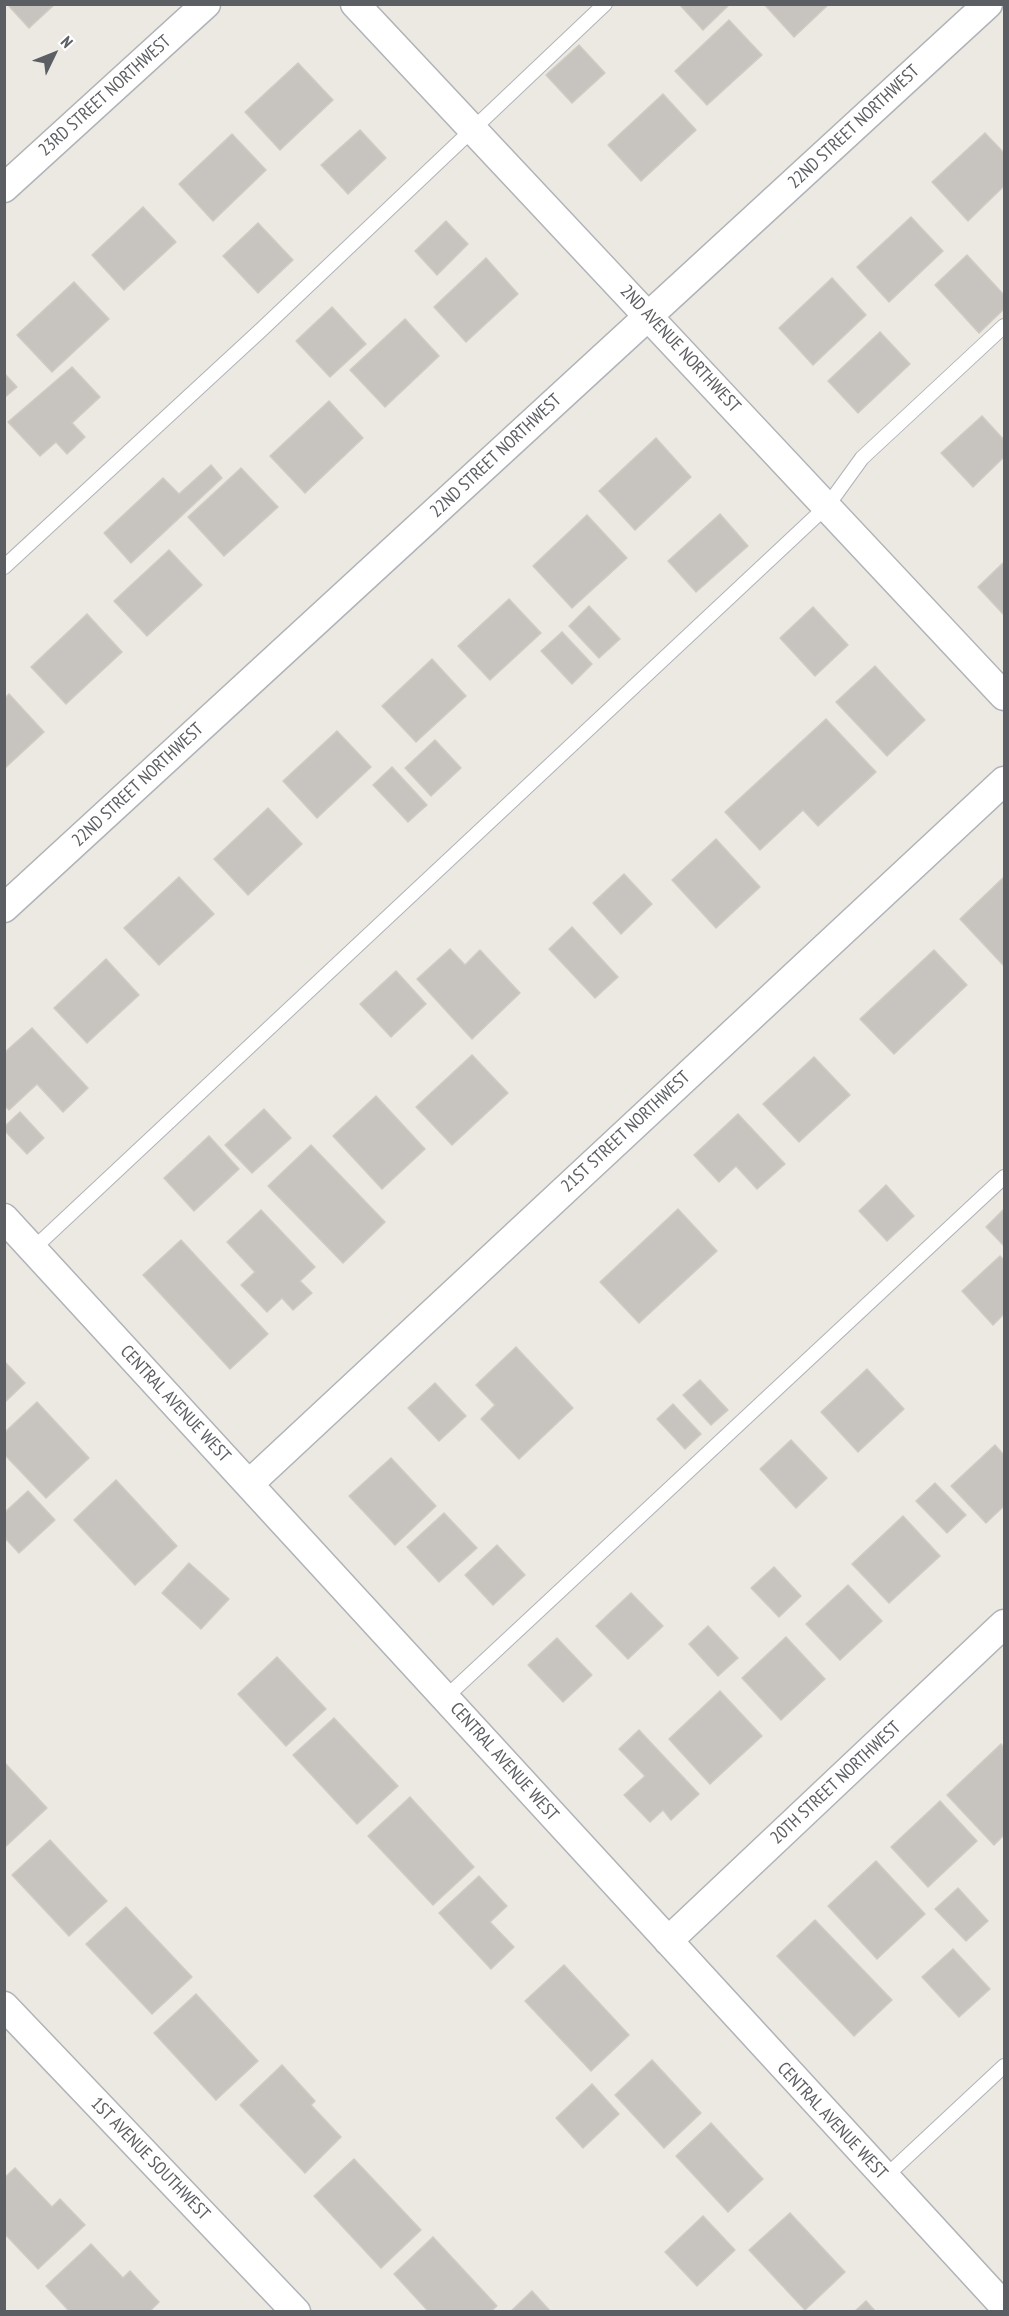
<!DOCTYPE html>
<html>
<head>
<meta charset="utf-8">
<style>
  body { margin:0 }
  #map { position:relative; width:1009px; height:2316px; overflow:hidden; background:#ece9e3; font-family:"PT Sans Narrow",sans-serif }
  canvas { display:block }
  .frame { position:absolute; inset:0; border:6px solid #5b5e62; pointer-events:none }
  .north { position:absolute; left:24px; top:24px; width:60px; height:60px; -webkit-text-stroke:4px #fff; paint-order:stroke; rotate:47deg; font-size:16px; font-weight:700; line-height:24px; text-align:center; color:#5b5e62 }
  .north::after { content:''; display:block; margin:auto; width:21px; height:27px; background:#5b5e62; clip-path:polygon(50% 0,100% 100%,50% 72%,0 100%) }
</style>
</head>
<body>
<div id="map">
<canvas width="1009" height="2316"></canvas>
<div class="frame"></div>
<div class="north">N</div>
</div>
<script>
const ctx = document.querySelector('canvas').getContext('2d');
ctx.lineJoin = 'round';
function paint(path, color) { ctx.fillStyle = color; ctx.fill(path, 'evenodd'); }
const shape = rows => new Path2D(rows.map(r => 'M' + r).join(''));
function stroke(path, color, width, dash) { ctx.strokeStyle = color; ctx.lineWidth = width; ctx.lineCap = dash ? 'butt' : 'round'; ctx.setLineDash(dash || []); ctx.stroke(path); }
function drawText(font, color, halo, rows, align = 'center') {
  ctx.font = font + ' "PT Sans Narrow",sans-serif'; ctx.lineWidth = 5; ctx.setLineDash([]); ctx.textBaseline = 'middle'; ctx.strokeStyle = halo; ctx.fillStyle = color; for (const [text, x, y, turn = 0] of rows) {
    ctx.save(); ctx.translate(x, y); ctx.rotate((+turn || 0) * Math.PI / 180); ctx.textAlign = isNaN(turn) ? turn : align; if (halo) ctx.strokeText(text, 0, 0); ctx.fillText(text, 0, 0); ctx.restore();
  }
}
const building = shape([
  [7,4,55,4,29,28,7,4],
  [679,4,730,4,703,30,679,4],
  [764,4,829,4,794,37,764,4],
  [729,20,762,55,707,105,675,71,729,20],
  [579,45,605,73,572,103,546,75,579,45],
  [298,63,333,100,280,150,245,112,298,63],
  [663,94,696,130,641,181,608,145,663,94],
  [360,130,386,158,348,194,321,165,360,130],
  [985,133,1004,153,1004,186,968,221,932,182,985,133],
  [232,134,266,170,213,221,179,184,232,134],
  [143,207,176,242,124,290,92,255,143,207],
  [911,217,943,251,889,302,857,267,911,217],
  [446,221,468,244,437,275,415,251,446,221],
  [258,223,293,260,258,293,223,256,258,223],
  [967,255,1004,295,1004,309,979,333,935,285,967,255],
  [486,258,518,294,466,342,434,307,486,258],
  [832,278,866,315,813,365,779,328,832,278],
  [74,282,109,319,52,372,17,335,74,282],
  [332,307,366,344,330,377,296,341,332,307],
  [405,319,439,356,385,407,350,370,405,319],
  [880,332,910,364,858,413,828,381,880,332],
  [72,367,100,397,72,423,85,437,67,454,56,442,40,456,8,422,72,367],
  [4,373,17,387,4,398,4,373],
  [329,401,363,438,305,493,270,456,329,401],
  [982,416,1004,440,1004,457,973,487,941,453,982,416],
  [656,438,691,477,635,530,599,491,656,438],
  [211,465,222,478,131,563,104,533,163,478,179,494,211,465],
  [241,468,278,507,224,556,188,517,241,468],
  [720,514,748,546,696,592,668,561,720,514],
  [587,515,627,558,572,608,533,566,587,515],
  [169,550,202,585,147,636,114,601,169,550],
  [1004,562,1004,615,978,587,1004,562],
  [509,599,541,633,490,680,458,646,509,599],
  [589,606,620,639,599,658,569,626,589,606],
  [813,607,848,645,815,676,780,638,813,607],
  [87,614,122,652,66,704,31,667,87,614],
  [562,632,592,664,572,684,541,651,562,632],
  [432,659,466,696,416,742,382,706,432,659],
  [875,666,925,720,887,756,836,702,875,666],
  [9,694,44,732,4,769,4,699,9,694],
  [826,719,876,772,818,826,803,810,760,850,725,812,826,719],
  [337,731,371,767,317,818,283,781,337,731],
  [435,740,461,768,431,796,405,768,435,740],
  [392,767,427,805,408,822,373,785,392,767],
  [268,808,302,844,248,895,214,859,268,808],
  [716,839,760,887,716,928,672,880,716,839],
  [624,874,652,904,621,934,593,903,624,874],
  [179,877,214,914,159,965,124,928,179,877],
  [1004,877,1004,966,960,919,1004,877],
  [572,927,618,977,595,998,549,949,572,927],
  [450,949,465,965,480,950,520,993,472,1039,417,979,450,949],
  [934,950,967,985,894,1054,860,1019,934,950],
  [106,959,139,995,87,1043,54,1008,106,959],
  [396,971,426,1004,391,1037,360,1004,396,971],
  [32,1028,88,1088,63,1112,37,1084,9,1110,4,1105,4,1053,32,1028],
  [472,1055,508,1093,452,1145,416,1107,472,1055],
  [814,1057,850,1095,799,1142,763,1104,814,1057],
  [376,1096,425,1149,382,1189,333,1136,376,1096],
  [264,1109,291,1138,252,1173,225,1145,264,1109],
  [20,1112,44,1138,27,1154,4,1130,4,1127,20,1112],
  [738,1114,785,1164,757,1189,736,1166,719,1182,694,1155,738,1114],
  [209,1136,239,1169,194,1211,164,1178,209,1136],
  [311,1145,385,1222,343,1263,268,1186,311,1145],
  [886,1185,914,1216,887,1241,859,1211,886,1185],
  [678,1209,717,1251,639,1323,600,1282,678,1209],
  [1004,1209,1004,1246,986,1227,1004,1209],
  [261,1210,315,1267,300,1281,312,1293,293,1310,282,1298,267,1312,241,1285,255,1272,227,1242,261,1210],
  [181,1240,268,1334,230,1369,143,1275,181,1240],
  [1000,1256,1004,1260,1004,1314,993,1325,962,1291,1000,1256],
  [516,1347,573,1408,519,1459,481,1419,495,1405,476,1385,516,1347],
  [4,1361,25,1383,4,1403,4,1361],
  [867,1369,904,1409,858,1452,821,1412,867,1369],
  [700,1380,728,1410,711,1425,683,1395,700,1380],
  [435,1383,466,1416,439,1441,408,1408,435,1383],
  [37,1402,89,1458,46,1498,4,1454,4,1433,37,1402],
  [673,1404,701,1434,685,1449,657,1419,673,1404],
  [791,1440,827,1478,796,1508,760,1469,791,1440],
  [995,1445,1004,1455,1004,1506,986,1523,951,1486,995,1445],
  [391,1458,436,1506,395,1545,349,1496,391,1458],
  [116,1480,177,1546,135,1585,74,1520,116,1480],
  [935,1483,966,1515,947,1533,916,1501,935,1483],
  [28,1491,55,1520,19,1553,4,1537,4,1513,28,1491],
  [444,1513,477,1548,439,1582,407,1547,444,1513],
  [903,1516,940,1556,889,1603,852,1564,903,1516],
  [497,1545,525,1575,493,1605,465,1575,497,1545],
  [189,1563,229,1599,201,1629,162,1593,189,1563],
  [774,1567,801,1596,779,1617,751,1588,774,1567],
  [848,1585,882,1621,840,1660,806,1624,848,1585],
  [631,1593,663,1626,628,1659,596,1626,631,1593],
  [708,1626,738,1658,718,1676,689,1644,708,1626],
  [786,1637,825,1679,781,1720,742,1678,786,1637],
  [557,1638,592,1675,563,1702,528,1665,557,1638],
  [277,1657,326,1709,286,1746,238,1694,277,1657],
  [720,1691,762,1736,710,1784,669,1739,720,1691],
  [334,1718,398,1786,357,1824,293,1755,334,1718],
  [639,1730,699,1794,671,1820,663,1810,650,1822,624,1795,645,1776,619,1749,639,1730],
  [1001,1744,1004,1748,1004,1835,994,1845,947,1795,1001,1744],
  [4,1762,47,1808,4,1848,4,1762],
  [410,1797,474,1867,433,1905,368,1836,410,1797],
  [940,1801,977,1841,928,1887,891,1847,940,1801],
  [50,1840,107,1901,69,1936,12,1875,50,1840],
  [876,1861,925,1914,877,1959,828,1906,876,1861],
  [479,1876,507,1906,490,1922,514,1947,491,1969,439,1913,479,1876],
  [958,1888,988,1921,966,1941,935,1909,958,1888],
  [126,1907,192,1977,152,2014,86,1944,126,1907],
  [815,1920,892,2000,854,2036,777,1956,815,1920],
  [953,1949,990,1989,959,2017,922,1977,953,1949],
  [564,1965,629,2035,591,2071,525,2001,564,1965],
  [196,1994,258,2061,216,2100,154,2033,196,1994],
  [652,2060,701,2113,664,2148,615,2095,652,2060],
  [282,2065,315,2101,311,2105,341,2137,305,2173,240,2105,282,2065],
  [592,2084,619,2114,583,2148,556,2118,592,2084],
  [711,2123,763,2179,728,2212,676,2156,711,2123],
  [354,2159,421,2230,381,2268,314,2196,354,2159],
  [15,2168,52,2207,60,2199,85,2225,38,2269,4,2233,4,2178,15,2168],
  [790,2213,845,2272,805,2310,749,2250,790,2213],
  [703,2216,735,2250,697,2286,665,2252,703,2216],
  [433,2237,497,2306,490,2312,429,2312,394,2274,433,2237],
  [91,2244,123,2278,130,2271,159,2302,149,2312,70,2312,46,2286,91,2244],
  [532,2291,551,2312,510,2312,532,2291],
  [866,2301,876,2312,854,2312,866,2301]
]);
paint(building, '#c7c4c0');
stroke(building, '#d0cbc2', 1.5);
const lane = shape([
  [4,567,261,330,605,4],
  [33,1249,828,505,862,458,1004,326],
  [445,1698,1004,1177],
  [885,2177,1004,2066]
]);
const street = shape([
  [355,4,1004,696],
  [4,188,206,4],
  [4,908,988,4],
  [4,1218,1004,2306],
  [249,1484,1004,781],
  [668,1941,1004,1624],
  [4,2006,296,2312]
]);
stroke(lane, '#b0b3b7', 16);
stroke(street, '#b0b3b7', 31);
stroke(lane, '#fff', 14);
stroke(street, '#fff', 28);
drawText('18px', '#5b5e62', '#fff', [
  ["23RD STREET NORTHWEST",105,96,-42],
  ["22ND STREET NORTHWEST",854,127,-43],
  ["2ND AVENUE NORTHWEST",680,349,47],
  ["22ND STREET NORTHWEST",496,456,-43],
  ["22ND STREET NORTHWEST",138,785,-43],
  ["21ST STREET NORTHWEST",626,1132,-43],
  ["CENTRAL AVENUE WEST",175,1404,47],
  ["CENTRAL AVENUE WEST",504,1762,48],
  ["20TH STREET NORTHWEST",836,1783,-43],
  ["CENTRAL AVENUE WEST",832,2121,47],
  ["1ST AVENUE SOUTHWEST",150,2159,46]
]);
</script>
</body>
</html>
